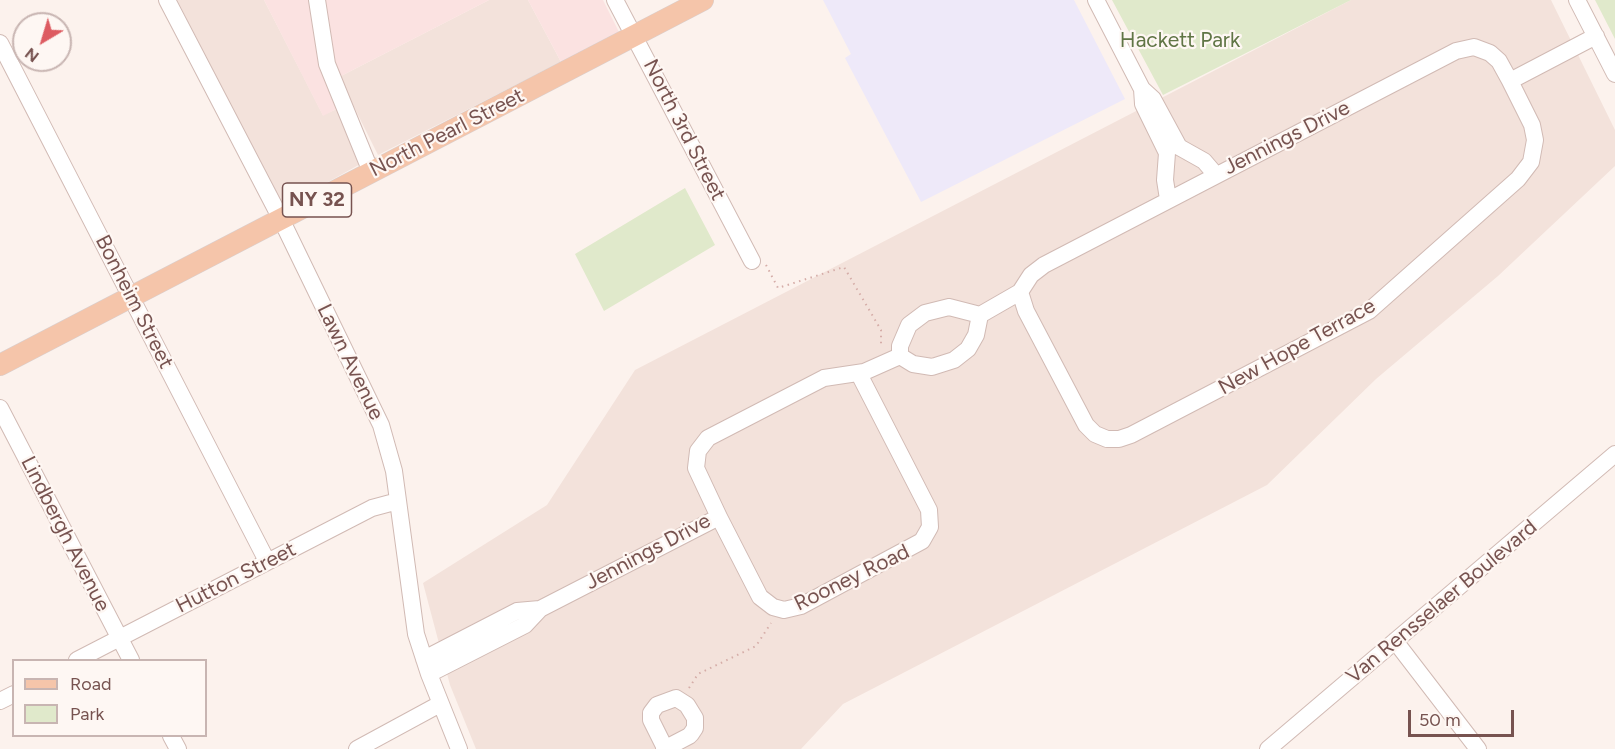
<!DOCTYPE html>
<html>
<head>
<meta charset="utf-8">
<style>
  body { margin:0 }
  #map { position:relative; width:1615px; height:749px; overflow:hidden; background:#fcf2ed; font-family:Figtree,sans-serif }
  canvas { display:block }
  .legend { position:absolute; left:12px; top:659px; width:195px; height:78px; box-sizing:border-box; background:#fef7f3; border:2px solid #c8b5b2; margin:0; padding:8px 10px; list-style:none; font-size:18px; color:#775350 }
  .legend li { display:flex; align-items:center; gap:12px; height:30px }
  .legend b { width:30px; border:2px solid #c8b5b2 }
  .north { position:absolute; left:12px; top:12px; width:60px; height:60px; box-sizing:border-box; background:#fef7f3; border:2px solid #c8b5b2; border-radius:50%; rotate:218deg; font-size:16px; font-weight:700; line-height:24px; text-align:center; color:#775350 }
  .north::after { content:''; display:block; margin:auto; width:21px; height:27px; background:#dd5b61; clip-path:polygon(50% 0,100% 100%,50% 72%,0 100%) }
  .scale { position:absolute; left:1408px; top:710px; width:106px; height:27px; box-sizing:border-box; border:3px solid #775350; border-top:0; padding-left:8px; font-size:18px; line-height:21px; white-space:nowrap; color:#775350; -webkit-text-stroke:4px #fef7f3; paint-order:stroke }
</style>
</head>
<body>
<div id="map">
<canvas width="1615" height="749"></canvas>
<ul class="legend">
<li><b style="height:8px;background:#f5c5aa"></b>Road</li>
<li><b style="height:16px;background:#e0e9cb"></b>Park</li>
</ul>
<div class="north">N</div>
<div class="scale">50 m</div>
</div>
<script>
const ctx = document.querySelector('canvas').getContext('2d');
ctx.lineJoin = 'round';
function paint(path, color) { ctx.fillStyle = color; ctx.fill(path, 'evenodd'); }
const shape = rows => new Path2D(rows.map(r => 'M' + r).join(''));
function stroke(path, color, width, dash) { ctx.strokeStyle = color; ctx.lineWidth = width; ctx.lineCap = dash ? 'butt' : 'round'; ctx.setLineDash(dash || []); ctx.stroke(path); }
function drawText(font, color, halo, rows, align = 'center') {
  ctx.font = font + ' Figtree,sans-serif'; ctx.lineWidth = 4.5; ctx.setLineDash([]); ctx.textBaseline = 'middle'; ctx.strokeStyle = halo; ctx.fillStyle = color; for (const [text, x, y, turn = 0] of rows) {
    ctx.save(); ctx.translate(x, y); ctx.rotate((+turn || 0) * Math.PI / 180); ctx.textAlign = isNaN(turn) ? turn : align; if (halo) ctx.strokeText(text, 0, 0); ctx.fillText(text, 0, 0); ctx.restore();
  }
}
paint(shape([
  [177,0,264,0,323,115,339,108,364,162,283,207],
  [489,0,528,0,561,62,378,155,339,77],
  [1351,0,1551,0,1615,130,1615,166,1498,276,1376,379,1267,485,843,704,801,749,476,749,450,685,423,583,547,505,635,370]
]), '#f3e2db');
paint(shape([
  [264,0,489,0,339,77,350,102,323,116],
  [528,0,603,0,619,32,561,62]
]), '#fbe2e1');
paint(shape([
  [823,0,1074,0,1125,99,921,202,845,58,851,54]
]), '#eee9f9');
paint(shape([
  [1112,0,1351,0,1163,95],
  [1595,0,1615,0,1615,39],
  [685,188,715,245,604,311,575,254]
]), '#e0e9cb');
const minor = shape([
  [167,0,281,219,381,425,394,471,416,634,429,674,459,749],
  [317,0,327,64,371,172],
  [615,0,752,261],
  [1096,0,1142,89,1143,104,1167,153,1165,180,1168,199],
  [1577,0,1615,74],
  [0,43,267,561],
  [1142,89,1153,99,1179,147,1204,161,1216,175],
  [1020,292,1026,311,1086,425,1095,434,1107,439,1119,439,1131,435,1369,311,1518,179,1531,162,1535,140,1532,125,1510,81],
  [949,307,980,315,976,335,968,349,954,360,932,367,913,364,900,356,900,346,909,325,925,313,949,307],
  [980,315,1020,292,1031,275,1044,265,1456,51,1474,47,1490,53,1499,61,1510,81,1596,36],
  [0,408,131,660],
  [719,517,760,597,773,607,784,610,801,606,922,541,930,527,929,510,859,374],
  [1395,641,1478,749],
  [424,659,517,611,540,609],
  [77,660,372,508,398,501],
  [429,674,525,625,540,609,719,517,696,468,698,451,708,438,824,378,864,372,900,356],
  [0,701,14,694],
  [171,736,178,749],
  [357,749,440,704],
  [664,749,689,736,691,734,695,728,695,718,687,705,676,698,657,705,651,713,651,720,665,748],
  [1268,749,1615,454]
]);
const major = shape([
  [0,365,703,0]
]);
stroke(minor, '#d1bab4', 18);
stroke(major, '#d9cfce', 22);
stroke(shape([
  [766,265,778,288,844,267,881,330,881,347],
  [689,688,698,674,756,646,771,623]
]), '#d5ada8', 2, [1.5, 4.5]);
stroke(minor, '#fff', 16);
stroke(major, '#f5c5aa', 21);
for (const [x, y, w] of [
  [317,200,69]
]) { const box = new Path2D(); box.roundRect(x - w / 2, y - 17, w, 34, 4.5); ctx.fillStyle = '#fef7f3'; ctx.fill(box); stroke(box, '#775350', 1.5); }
drawText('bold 20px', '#775350', null, [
  ["NY 32",317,200]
]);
drawText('21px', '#607545', '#fef7f3', [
  ["Hackett Park",1180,41]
]);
drawText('21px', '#775350', '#fef7f3', [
  ["North 3rd Street",684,130,63],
  ["North Pearl Street",447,133,-27],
  ["Jennings Drive",1287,138,-27],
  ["Bonheim Street",134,302,63],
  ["New Hope Terrace",1297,347,-29],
  ["Lawn Avenue",350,362,64],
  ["Lindbergh Avenue",65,534,63],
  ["Jennings Drive",648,552,-28],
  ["Hutton Street",236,578,-27],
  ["Rooney Road",852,578,-26],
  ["Van Rensselaer Boulevard",1442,602,-40]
]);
</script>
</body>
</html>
